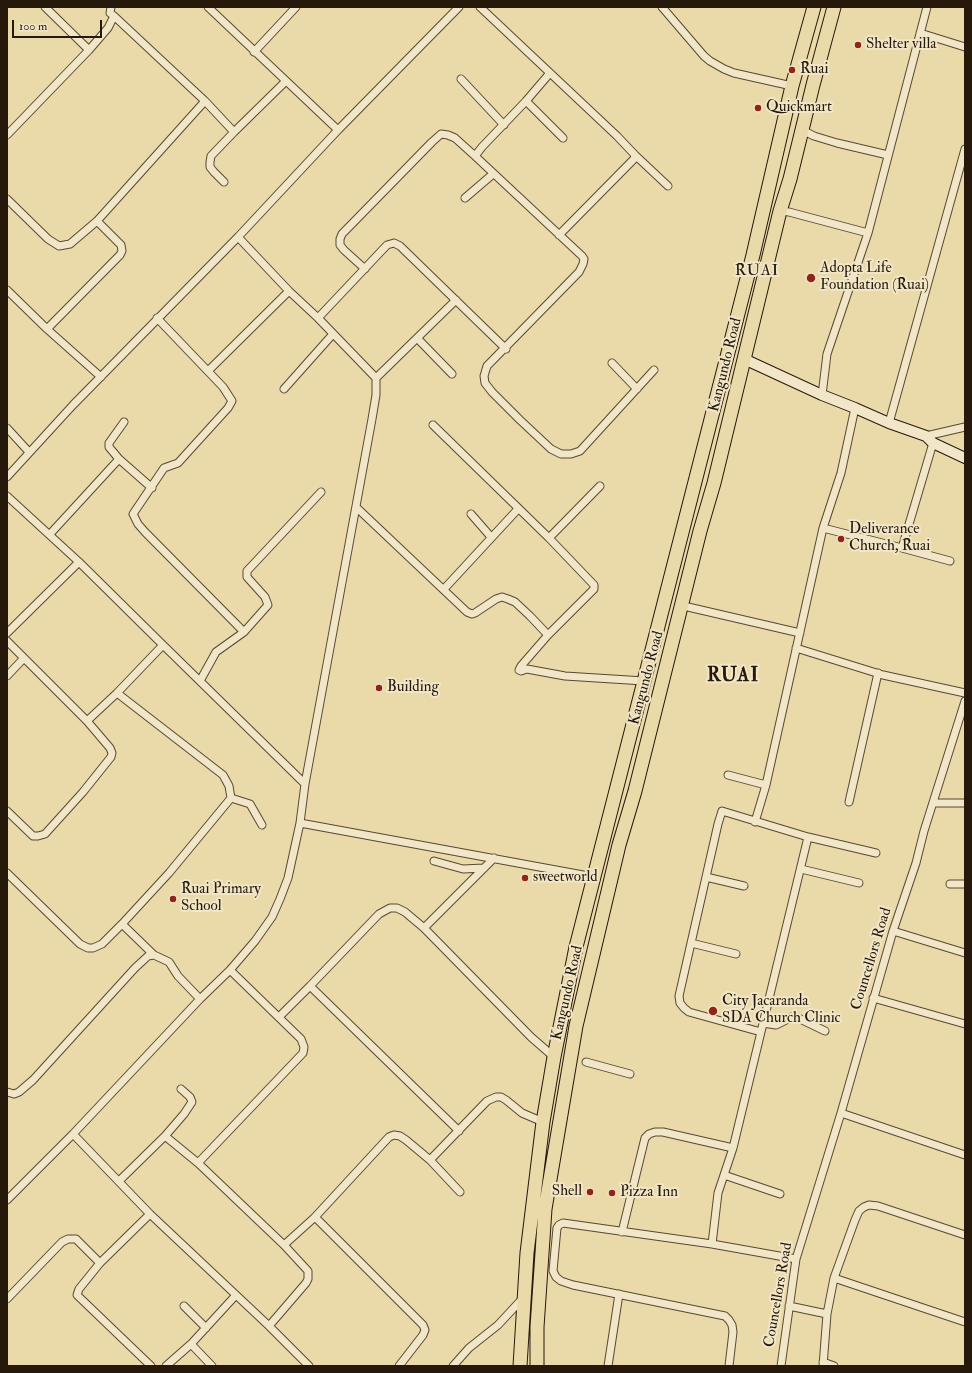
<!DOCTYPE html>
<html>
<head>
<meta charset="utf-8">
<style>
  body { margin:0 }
  #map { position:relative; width:972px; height:1373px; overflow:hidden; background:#ead9a9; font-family:"IM FELL Double Pica",serif }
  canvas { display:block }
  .frame { position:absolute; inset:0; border:8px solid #26190b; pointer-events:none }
  .scale { position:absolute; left:12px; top:20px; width:90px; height:18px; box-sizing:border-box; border:2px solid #26190b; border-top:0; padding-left:5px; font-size:12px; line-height:14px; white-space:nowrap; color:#26190b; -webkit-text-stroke:3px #f1e6c7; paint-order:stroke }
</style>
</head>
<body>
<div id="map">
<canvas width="972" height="1373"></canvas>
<div class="frame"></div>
<div class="scale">100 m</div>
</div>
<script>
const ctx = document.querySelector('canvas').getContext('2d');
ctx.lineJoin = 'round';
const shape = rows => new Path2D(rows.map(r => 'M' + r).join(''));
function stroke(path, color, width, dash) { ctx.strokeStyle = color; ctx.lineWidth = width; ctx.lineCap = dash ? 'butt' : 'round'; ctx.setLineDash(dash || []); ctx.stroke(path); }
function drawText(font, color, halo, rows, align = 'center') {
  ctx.font = font + ' "IM FELL Double Pica",serif'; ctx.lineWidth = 4; ctx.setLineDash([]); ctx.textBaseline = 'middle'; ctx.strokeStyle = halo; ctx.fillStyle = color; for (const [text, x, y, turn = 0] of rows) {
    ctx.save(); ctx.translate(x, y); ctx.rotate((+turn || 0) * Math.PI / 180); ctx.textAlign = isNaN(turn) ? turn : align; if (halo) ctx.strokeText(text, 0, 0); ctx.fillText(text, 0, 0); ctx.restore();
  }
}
const street = shape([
  [45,7,89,50],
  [208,7,338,130],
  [480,7,617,136,635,155,634,159,559,235],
  [662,7,704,56,710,61,724,69,734,73,792,86],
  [920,33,965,47],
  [254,52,296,7],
  [550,73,526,101,482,147,475,156,582,256,584,259,583,264,579,272,487,366,484,376,485,383,492,392,520,420,551,449,561,454,571,454,580,451,654,370],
  [461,79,504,125],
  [205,101,234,132,286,81],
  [526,101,563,138],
  [802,130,814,136,837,143,888,155],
  [7,135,89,50,108,28,114,16,110,13,111,7],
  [635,155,668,186],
  [224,182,214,172,210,167,210,162,211,156,234,132],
  [465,198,493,174],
  [7,199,48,239,59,246,70,244,97,221,205,101,114,16],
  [780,211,789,212,868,233],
  [365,269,344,250,340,245,340,239,342,234,432,142,441,134,448,135,455,138,475,156],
  [7,290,47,329,101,377],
  [157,318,223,387,232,401,228,408,178,463,164,468,133,514,138,524,145,532,244,632],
  [318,318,387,245,394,243,400,246,506,349],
  [47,329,120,255,122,251,121,245,97,221],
  [417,338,452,374],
  [612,363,637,389],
  [208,371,289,291],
  [376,378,456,300],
  [284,389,333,334],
  [822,395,827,354,868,233,927,7],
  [889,423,965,149],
  [433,425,549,538,594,585,594,589,548,635,521,666,519,670,521,671,527,669,565,676,644,681],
  [7,428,29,452],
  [926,436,965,427],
  [119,459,109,447,109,443,124,422],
  [7,477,73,405,238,237,338,130,459,7],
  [7,496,79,562,163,645,117,693,87,721,110,748,112,753,111,757,83,792,45,834,38,836,33,836,7,811],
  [356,507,467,612,472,614,475,613,496,599,502,597,508,599,515,602,530,616,548,635],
  [471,514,491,537],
  [823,528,841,473,855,408],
  [50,534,119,459,152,488],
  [549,538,600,486],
  [902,548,950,561],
  [444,589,518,509],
  [688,607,800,633],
  [7,633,79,562],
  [7,641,87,721],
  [163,645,305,784],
  [796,648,883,675,965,693],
  [7,676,24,658],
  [200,681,216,652,244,632,268,605,265,597,247,577,247,571,321,492],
  [117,693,223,775,229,786,231,798,250,804,262,825],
  [728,775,766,785],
  [849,802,878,673],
  [933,803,965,803],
  [755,822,766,785,823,528,902,548,933,443],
  [300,823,594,877],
  [808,837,876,853],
  [434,861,463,869,484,868],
  [801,869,859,883],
  [7,873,80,944,88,948,93,948,102,944,122,924,169,873,231,798],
  [706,877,744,886],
  [950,884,965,884],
  [122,924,154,955,169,962,178,976,200,999],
  [424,928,494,858],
  [893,931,965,953],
  [691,943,736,954],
  [230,970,301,1039,304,1047,303,1053,198,1163,284,1245,315,1217],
  [873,998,965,1024],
  [279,1017,310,986],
  [763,1023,776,1025,794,1016,825,1031],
  [761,1032,689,1012,684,1008,680,1003,679,996,718,824,722,811,808,837,733,1148,718,1193,712,1244,796,1259],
  [586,1062,630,1074],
  [7,1092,14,1094,19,1092,33,1080,135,968,148,956,154,955],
  [841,1113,965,1155],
  [459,1131,310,986,379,914,390,908,397,908,405,912,424,928,531,1037,554,1057],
  [73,1134,150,1214,269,1326,309,1366],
  [165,1136,184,1114,192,1102,190,1097,181,1089],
  [430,1160,487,1101,496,1097,501,1097,506,1100,522,1113,543,1122],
  [724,1175,780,1194],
  [119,1181,165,1136,198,1163],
  [7,1200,73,1134,200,999,230,970,255,941,272,917,280,899,288,878,300,823,305,784,372,419,376,395,376,378,318,318,289,291,238,237],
  [622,1232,645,1138,649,1134,655,1132,663,1132,733,1148],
  [712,1244,563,1223,559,1225,557,1228,553,1271,556,1277,561,1281,573,1285,725,1316,729,1320,732,1325,733,1332,729,1366],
  [100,1263,79,1289,77,1295,151,1366],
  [834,1278,855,1220,859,1211,864,1207,869,1205,878,1206,965,1235],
  [7,1299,62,1242,68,1239,76,1239,100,1263,150,1214],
  [184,1306,206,1328],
  [789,1306,827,1314],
  [269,1326,306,1283,308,1279,308,1271,284,1245],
  [823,1362,834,1366],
  [166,1366,191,1344],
  [212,1366,191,1344,236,1295],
  [399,1366,423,1335,425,1330,423,1325,315,1217,389,1137,394,1135,400,1136,406,1140,430,1160,460,1192],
  [453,1366,469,1348,498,1325,524,1297],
  [608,1366,619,1294],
  [781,1366,796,1259,841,1113,893,931,916,863,924,831,965,701],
  [823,1366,827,1314,834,1278,965,1322]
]);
const secondary = shape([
  [744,359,822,395,855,408,889,423,926,436,933,443,965,458]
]);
const highway = shape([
  [520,1366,527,1253,543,1122,554,1057,576,947,753,255,792,86,814,7],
  [537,1366,537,1327,545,1209,576,1026,619,845,635,791,700,531,714,483,780,211,790,179,813,85,834,7]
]);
stroke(street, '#574932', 9);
stroke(secondary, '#26190b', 12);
stroke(highway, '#26190b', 15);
stroke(street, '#f1e6c7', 7);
stroke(secondary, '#f1e6c7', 10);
stroke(highway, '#ead9a9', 13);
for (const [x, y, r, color] of [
  [858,45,4,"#8f2418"],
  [792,70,4,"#8f2418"],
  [758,108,4,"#8f2418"],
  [811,278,5,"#8f2418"],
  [841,539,4,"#8f2418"],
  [379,688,4,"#8f2418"],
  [525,878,4,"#8f2418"],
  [173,899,4,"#8f2418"],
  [713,1011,5,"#8f2418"],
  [590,1192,4,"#8f2418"],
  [612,1193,4,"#8f2418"]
]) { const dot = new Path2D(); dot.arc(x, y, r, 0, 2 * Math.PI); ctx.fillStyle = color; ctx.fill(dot); stroke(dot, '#f1e6c7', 1.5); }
drawText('15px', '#26190b', '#f1e6c7', [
  ["Shelter villa",866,45],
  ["Ruai",800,70],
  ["Quickmart",766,108],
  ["Adopta Life",820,269],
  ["Foundation (Ruai)",820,286],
  ["Deliverance",849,530],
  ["Church, Ruai",849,547],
  ["Building",387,688],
  ["sweetworld",533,878],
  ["Ruai Primary",181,890],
  ["School",181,907],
  ["City Jacaranda",722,1002],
  ["SDA Church Clinic",722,1019],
  ["Shell",582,1192,"right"],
  ["Pizza Inn",620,1193]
], 'left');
drawText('15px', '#26190b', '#f1e6c7', [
  ["Kangundo Road",726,365,-76],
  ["Kangundo Road",647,678,-75],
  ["Councellors Road",872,959,-73],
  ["Kangundo Road",568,993,-77],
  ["Councellors Road",779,1295,-80]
]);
ctx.letterSpacing = '1px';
drawText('16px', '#26190b', '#f1e6c7', [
  ["RUAI",757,272]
]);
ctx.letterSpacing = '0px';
ctx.letterSpacing = '1px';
drawText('bold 19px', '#26190b', '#f1e6c7', [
  ["RUAI",733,677]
]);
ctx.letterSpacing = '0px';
</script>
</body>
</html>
